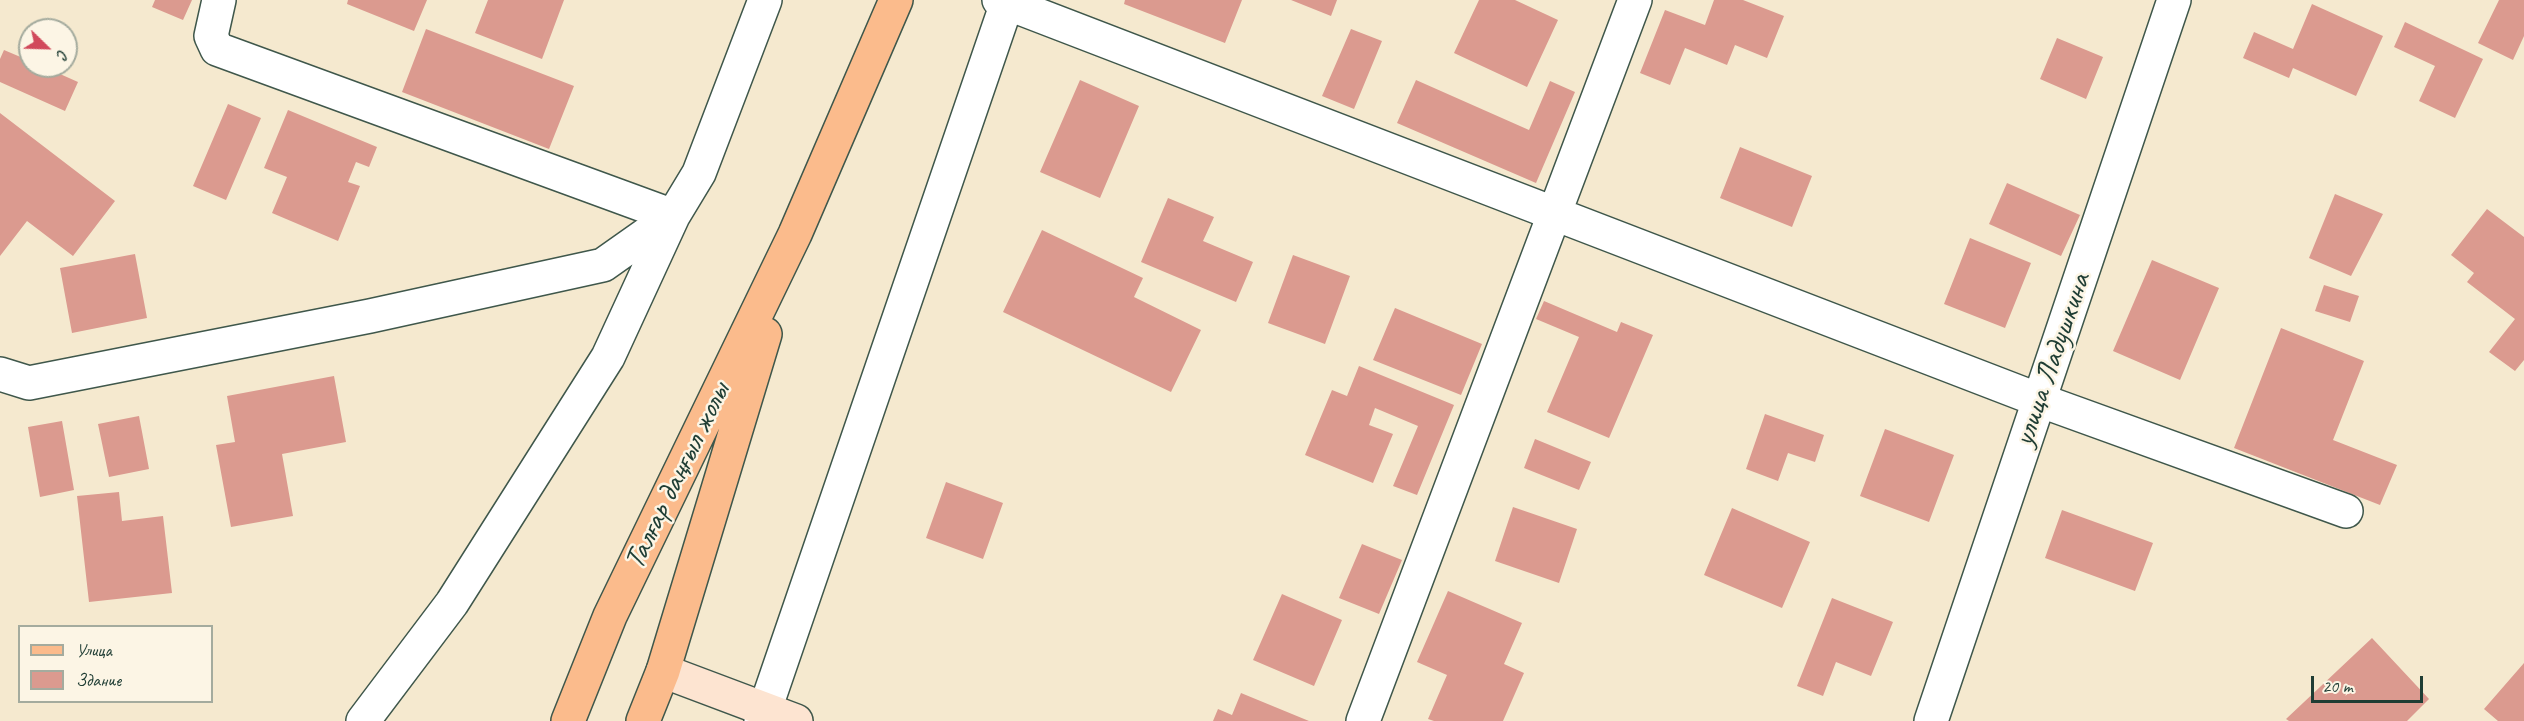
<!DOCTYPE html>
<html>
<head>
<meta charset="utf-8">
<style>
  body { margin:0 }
  #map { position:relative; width:2524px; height:721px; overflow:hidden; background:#f5e9cf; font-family:Caveat,sans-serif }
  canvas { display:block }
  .legend { position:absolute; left:18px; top:625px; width:195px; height:78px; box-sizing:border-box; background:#fcf5e5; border:2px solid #a4ab9e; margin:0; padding:8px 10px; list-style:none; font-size:18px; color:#1f3d34 }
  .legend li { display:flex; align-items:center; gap:12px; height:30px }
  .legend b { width:30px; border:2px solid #a4ab9e }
  .north { position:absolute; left:18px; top:18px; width:60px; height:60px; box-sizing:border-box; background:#fcf5e5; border:2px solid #a4ab9e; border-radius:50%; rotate:113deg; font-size:16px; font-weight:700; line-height:24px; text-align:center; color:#1f3d34 }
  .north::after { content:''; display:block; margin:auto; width:21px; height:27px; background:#d1495b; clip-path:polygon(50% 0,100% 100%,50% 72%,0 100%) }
  .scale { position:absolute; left:2311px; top:676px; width:112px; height:27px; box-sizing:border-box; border:3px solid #1f3d34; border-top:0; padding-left:8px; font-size:18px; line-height:21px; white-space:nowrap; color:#1f3d34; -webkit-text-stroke:4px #fcf5e5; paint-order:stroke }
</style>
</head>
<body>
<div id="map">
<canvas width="2524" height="721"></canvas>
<ul class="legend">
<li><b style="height:8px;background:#fbbb8c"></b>Улица</li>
<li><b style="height:16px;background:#db9a8f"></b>Здание</li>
</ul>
<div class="north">С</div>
<div class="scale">20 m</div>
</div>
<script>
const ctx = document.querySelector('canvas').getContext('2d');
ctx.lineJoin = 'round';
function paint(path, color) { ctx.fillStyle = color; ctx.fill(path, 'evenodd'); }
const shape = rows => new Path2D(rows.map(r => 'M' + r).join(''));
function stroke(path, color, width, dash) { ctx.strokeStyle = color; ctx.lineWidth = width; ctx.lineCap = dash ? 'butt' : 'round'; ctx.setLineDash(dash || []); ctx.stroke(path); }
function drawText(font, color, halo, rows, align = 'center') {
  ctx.font = font + ' Caveat,sans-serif'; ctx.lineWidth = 5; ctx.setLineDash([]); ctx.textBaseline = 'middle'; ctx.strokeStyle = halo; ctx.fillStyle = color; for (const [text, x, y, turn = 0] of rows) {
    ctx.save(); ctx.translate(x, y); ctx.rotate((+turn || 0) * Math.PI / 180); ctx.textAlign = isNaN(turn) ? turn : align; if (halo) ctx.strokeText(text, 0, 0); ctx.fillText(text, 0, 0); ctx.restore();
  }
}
paint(shape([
  [155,0,192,0,183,20,152,7],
  [348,0,427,0,414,31,347,4],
  [488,0,564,0,542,59,475,33],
  [1125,0,1242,0,1225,43,1124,4],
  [1291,0,1337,0,1331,16],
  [1479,0,1515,0,1558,20,1527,87,1454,53],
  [1714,0,1743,0,1784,16,1767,58,1735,45,1727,65,1685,48,1670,85,1640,73,1665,10,1705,25],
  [2499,0,2524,0,2524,36,2513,60,2478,43],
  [2312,4,2383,36,2356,96,2293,68,2289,78,2243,58,2254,32,2293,49],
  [2405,22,2483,59,2455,118,2419,101,2435,66,2394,47],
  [426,29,574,86,549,149,402,92],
  [1351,29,1382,41,1354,109,1322,96],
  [2057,38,2103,57,2086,99,2040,79],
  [4,50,30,61,30,66,42,66,78,82,65,111,0,82,0,59],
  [1080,80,1139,106,1100,198,1040,172],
  [1416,80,1529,130,1550,81,1575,92,1536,183,1397,123],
  [228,104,261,118,226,200,193,186],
  [288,110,377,147,369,167,356,162,348,182,360,186,338,241,272,213,287,177,264,168],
  [0,113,115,201,73,256,27,221,0,256],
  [1740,147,1812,176,1792,227,1720,198],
  [2007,183,2080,215,2061,256,1989,224],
  [2335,194,2383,214,2351,276,2309,258],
  [1168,198,1214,217,1203,241,1253,262,1236,302,1141,262],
  [2487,209,2524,237,2524,360,2515,371,2489,352,2515,319,2467,282,2474,273,2451,255],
  [1042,230,1143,278,1134,297,1201,330,1171,392,1003,312],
  [1970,238,2031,263,2005,328,1944,304],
  [135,254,147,318,72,333,60,268],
  [1293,255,1350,276,1325,344,1268,323],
  [2152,260,2219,288,2180,380,2113,351],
  [2324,285,2359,296,2350,322,2315,311],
  [1544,301,1617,332,1621,322,1653,335,1609,438,1547,412,1579,337,1536,319],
  [1395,308,1482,344,1461,395,1373,360],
  [2281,328,2364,361,2333,440,2397,465,2380,505,2234,448],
  [1359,366,1454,405,1417,495,1393,486,1418,426,1375,408,1369,425,1393,434,1373,483,1305,455,1332,390,1347,396],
  [334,376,346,442,282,454,293,516,231,527,216,445,235,442,227,396],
  [1765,414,1824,435,1815,462,1788,453,1778,481,1746,469],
  [139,416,149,469,109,477,98,424],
  [62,421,74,490,40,497,28,427],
  [1885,429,1954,455,1929,522,1860,496],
  [1535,439,1591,462,1579,490,1524,468],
  [946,482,1003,503,983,559,926,538],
  [119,492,122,521,163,516,172,593,89,602,77,496],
  [1513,507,1577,529,1559,583,1495,561],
  [1732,508,1810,542,1782,608,1704,575],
  [2062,510,2153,543,2135,591,2045,558],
  [1362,544,1402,560,1379,614,1339,598],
  [1448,591,1522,623,1504,664,1524,673,1503,721,1434,721,1428,719,1447,675,1417,662],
  [1282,594,1342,620,1314,686,1253,660],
  [1832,598,1893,622,1871,676,1836,662,1823,696,1797,686],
  [2372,638,2429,699,2407,721,2289,721,2286,719],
  [2524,663,2524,721,2498,721,2484,709],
  [1241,693,1309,721,1213,721,1218,709,1232,715]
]), '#db9a8f');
const street = shape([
  [219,0,211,36,217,49,673,216],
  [999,0,2039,400,2346,511],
  [0,374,29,383,370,316,603,265,671,217],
  [363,721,452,603,608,357,673,216,699,173,765,0],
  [761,721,1008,0],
  [1363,721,1635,0],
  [1931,721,2174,0]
]);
const secondary = shape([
  [663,671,796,721]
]);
const primary = shape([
  [568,721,610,616,795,234,896,0],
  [643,721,663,671,765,334]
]);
stroke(street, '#3f574b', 36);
stroke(secondary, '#3f574b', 36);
stroke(primary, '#3f574b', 36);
stroke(street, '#fff', 33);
stroke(secondary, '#fde4d1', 33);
stroke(primary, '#fbbb8c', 33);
drawText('30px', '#1f3d34', '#fcf5e5', [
  ["улица Ладушкина",2053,360,-71],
  ["Талғар даңғыл жолы",678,476,-64]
]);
</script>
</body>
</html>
